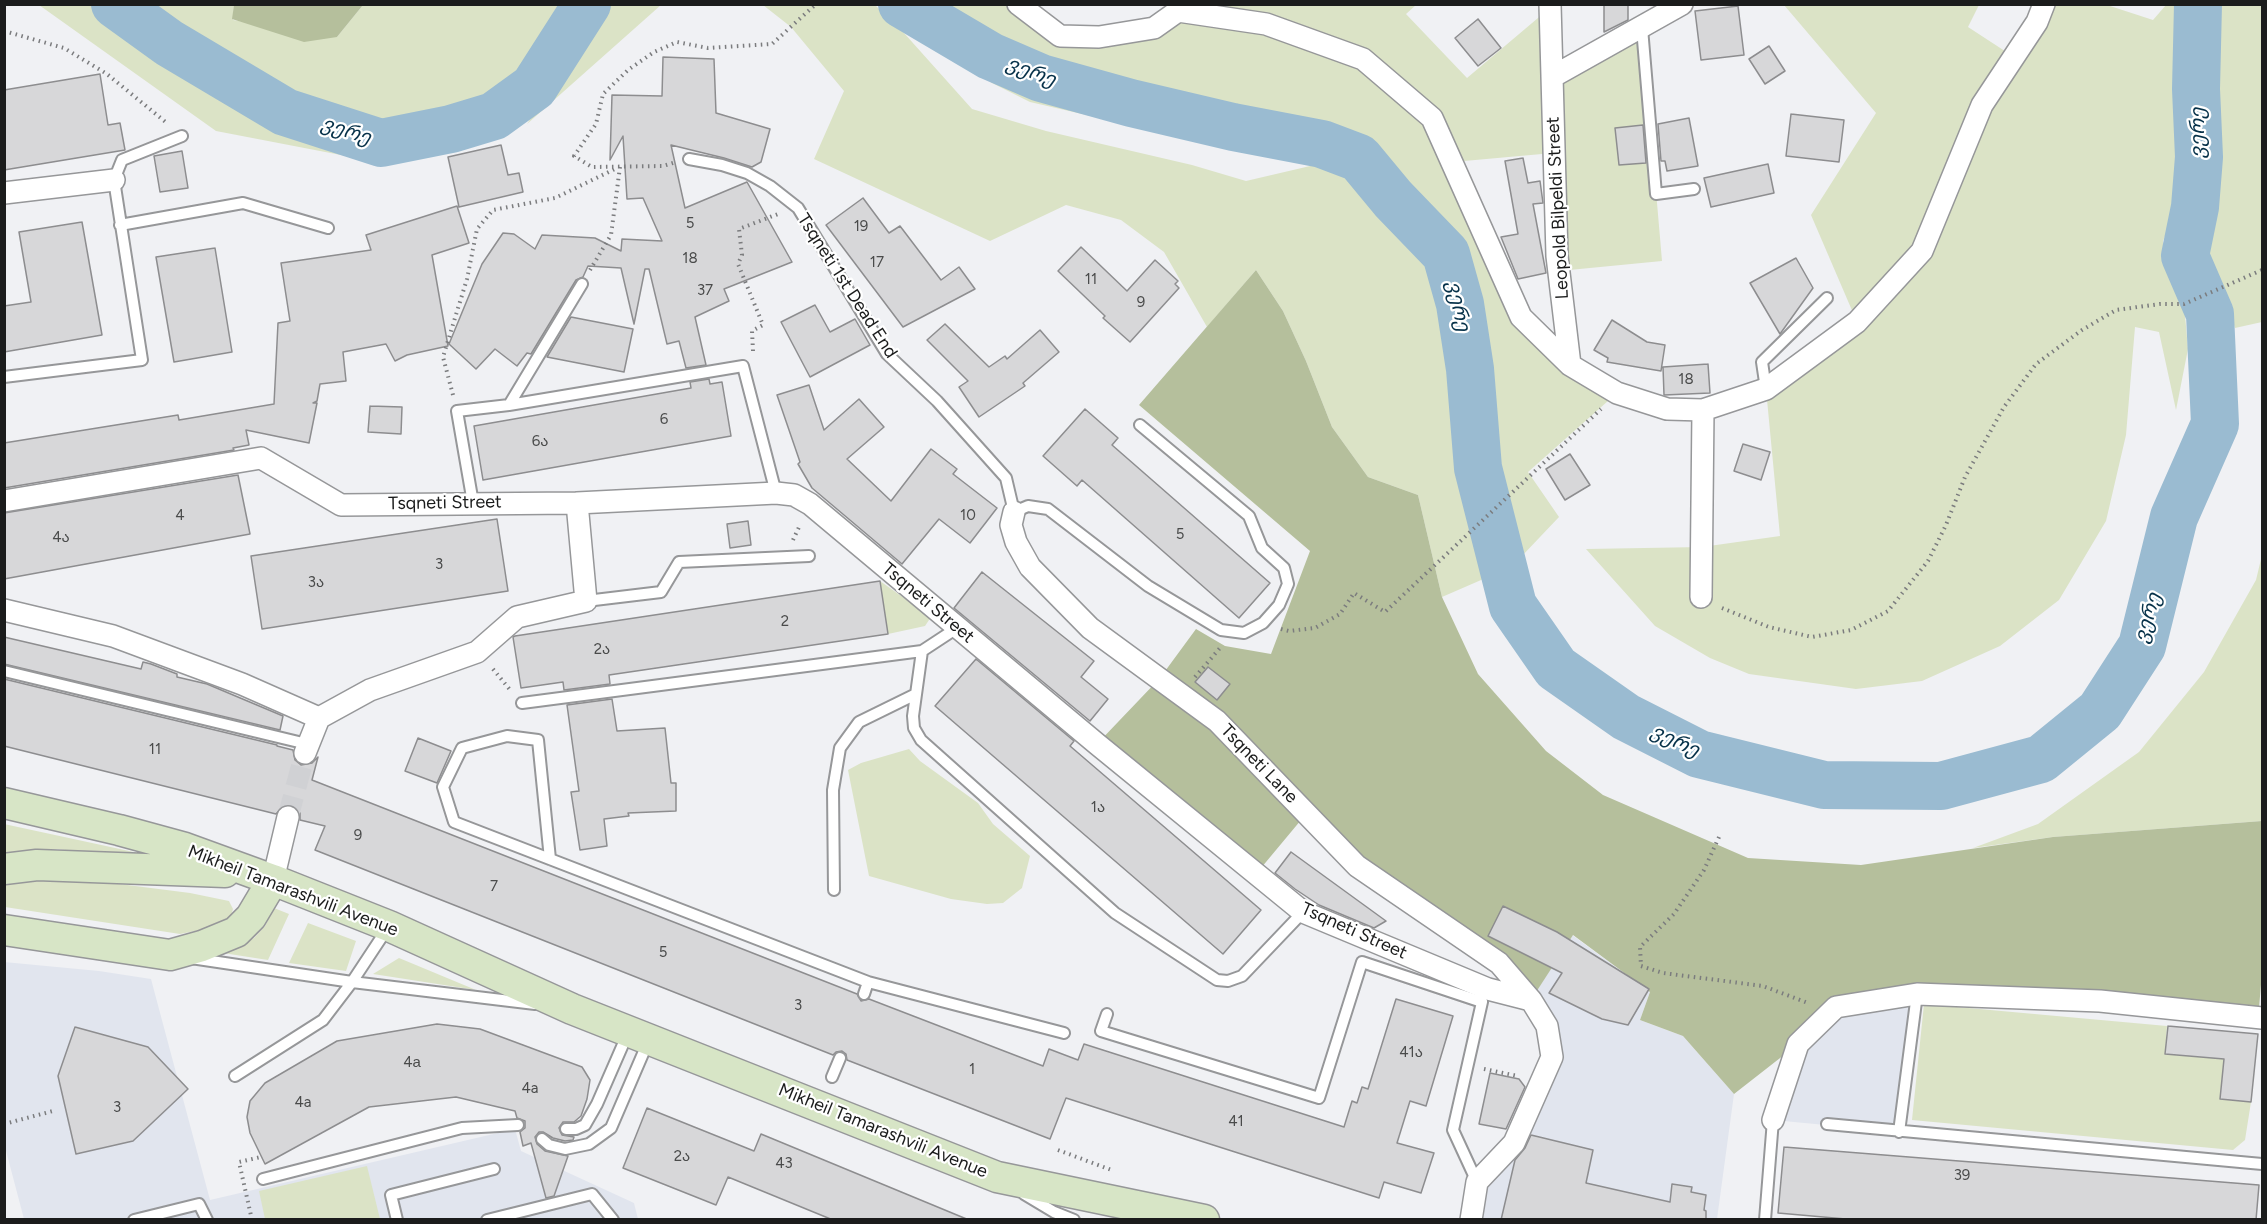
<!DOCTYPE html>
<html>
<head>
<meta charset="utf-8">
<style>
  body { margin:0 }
  #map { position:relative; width:2267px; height:1224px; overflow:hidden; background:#f0f1f4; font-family:Figtree,sans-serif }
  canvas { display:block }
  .frame { position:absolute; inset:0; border:6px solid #1b1c1c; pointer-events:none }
</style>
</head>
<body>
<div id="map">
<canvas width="2267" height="1224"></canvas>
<div class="frame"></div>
</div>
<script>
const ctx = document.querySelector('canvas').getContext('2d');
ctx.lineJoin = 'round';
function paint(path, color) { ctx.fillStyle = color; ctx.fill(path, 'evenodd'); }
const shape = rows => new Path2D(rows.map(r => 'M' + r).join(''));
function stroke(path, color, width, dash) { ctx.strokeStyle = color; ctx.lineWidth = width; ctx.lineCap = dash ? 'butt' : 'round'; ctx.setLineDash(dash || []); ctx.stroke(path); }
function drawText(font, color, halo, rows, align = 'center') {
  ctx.font = font + ' Figtree,"Noto Sans Georgian",sans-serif'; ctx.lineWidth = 4.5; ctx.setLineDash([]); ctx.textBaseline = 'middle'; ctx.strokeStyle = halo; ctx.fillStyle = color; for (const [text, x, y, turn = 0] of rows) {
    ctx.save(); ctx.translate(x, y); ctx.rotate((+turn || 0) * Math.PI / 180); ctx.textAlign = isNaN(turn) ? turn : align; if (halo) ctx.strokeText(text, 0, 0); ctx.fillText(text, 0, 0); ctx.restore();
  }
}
paint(shape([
  [1572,935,1650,992,1640,1020,1683,1036,1734,1094,1717,1219,1471,1220,1477,1182,1514,1142,1552,1057,1531,1000],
  [4,962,99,971,151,979,210,1200,515,1129,521,1151,634,1203,638,1219,24,1219,5,1147],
  [1917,994,1899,1132,1773,1120,1798,1044,1836,1007]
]), '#e1e5ee');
paint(shape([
  [607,4,661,5,527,124,594,22],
  [39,5,96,5,266,118,346,156,216,131],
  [147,5,234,5,233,20,337,37,363,5,564,5,528,63,481,104,374,131,291,98],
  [763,5,875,5,904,33,972,109,1046,131,1192,165,1246,181,1323,163,1366,185,1401,222,1436,272,1452,338,1453,427,1460,489,1488,577,1442,597,1418,495,1368,477,1332,427,1306,361,1283,311,1256,270,1207,327,1164,252,1121,220,1066,205,990,241,814,159,844,91,791,27],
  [922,5,1018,5,1060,36,1154,28,1179,5,1416,5,1406,14,1467,78,1551,7,1552,76,1642,28,1662,261,1559,271,1553,153,1453,162,1521,317,1617,393,1528,472,1559,517,1521,557,1488,450,1484,363,1460,257,1366,146,1306,130,1269,140,1208,143,1030,102,992,83,962,58],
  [1784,5,1979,5,1968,27,2014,57,2044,5,2107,5,2153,20,2166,5,2187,5,2184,10,2187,139,2183,191,2163,241,2168,269,2184,304,2188,349,2176,410,2159,332,2135,327,2126,435,2106,521,2059,600,2000,646,1922,681,1856,689,1749,674,1710,658,1655,626,1586,549,1702,547,1780,536,1766,389,1857,322,1811,215,1876,113],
  [2214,5,2262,5,2262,322,2235,328,2221,288,2203,251,2213,162,2213,100,2209,43],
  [2262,555,2262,821,2053,837,1973,848,2038,824,2139,752,2204,672,2256,580],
  [880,581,931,617,925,626,888,634],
  [909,749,920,761,978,803,993,824,1030,856,1022,888,1003,903,987,904,951,899,869,876,848,770,861,763],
  [4,824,194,865,57,849,19,852,5,857],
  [49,875,190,893,229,901,233,909,231,916,220,926,180,934,5,907,5,884],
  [274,908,289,914,268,960,223,953,254,938,265,926],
  [308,923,356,941,346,971,289,963],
  [399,958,476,990,373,974],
  [1924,1004,2167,1026,2165,1054,2224,1059,2220,1099,2251,1102,2245,1140,2233,1150,1912,1120],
  [367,1166,380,1219,265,1219,259,1191]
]), '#dbe3c6');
paint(shape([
  [234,5,234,4,363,5,337,37,304,42,232,19],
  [1256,270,1283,311,1306,361,1332,427,1368,477,1418,495,1442,597,1478,674,1546,751,1603,795,1748,858,1861,865,2053,837,2262,821,2262,973,2259,1008,2113,993,1836,1007,1798,1044,1734,1094,1683,1036,1640,1020,1650,992,1573,935,1531,1000,1306,814,1256,874,1097,744,1160,678,1196,629,1225,646,1271,654,1310,551,1139,405]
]), '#b5bf9c');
stroke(shape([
  [115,4,169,43,285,112,381,143,451,129,494,116,534,87,587,4],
  [902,4,990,56,1041,78,1131,103,1233,127,1322,144,1359,158,1393,199,1446,254,1460,304,1470,369,1478,468,1513,606,1556,668,1626,717,1699,754,1824,785,1941,786,2041,759,2100,711,2142,646,2174,517,2215,424,2210,314,2185,256,2195,207,2199,157,2196,89,2198,4]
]), '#9abbd1', 48);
const building = shape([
  [1604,4,1628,4,1628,20,1604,32,1604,4],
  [1738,6,1744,55,1701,60,1695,11,1738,6],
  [1478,19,1501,48,1478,66,1455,38,1478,19],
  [1769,46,1785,71,1765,84,1749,59,1769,46],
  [663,57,714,59,716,113,770,129,761,162,752,167,724,158,671,145,685,208,747,182,792,262,724,289,729,301,695,317,706,365,686,368,679,341,667,344,649,269,645,269,634,324,621,268,588,266,583,277,576,280,531,354,527,353,517,366,495,349,476,369,449,344,482,264,503,233,514,234,535,249,542,235,595,238,621,251,622,239,662,241,643,198,627,199,623,136,610,160,612,95,662,96,663,57],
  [100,74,108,125,120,123,125,150,4,170,4,90,100,74],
  [1791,114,1844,120,1839,162,1786,156,1791,114],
  [1689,118,1698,166,1667,171,1665,161,1661,161,1658,124,1689,118],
  [1643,125,1646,163,1619,165,1615,128,1643,125],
  [501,145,508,175,519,173,523,192,459,207,448,157,501,145],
  [182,151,188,188,160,192,154,156,182,151],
  [1523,158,1528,183,1540,181,1543,203,1533,204,1546,273,1518,279,1501,237,1518,234,1505,161,1523,158],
  [1768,164,1774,193,1711,207,1704,178,1768,164],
  [863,198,889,233,900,226,941,280,959,267,975,289,903,327,826,225,863,198],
  [457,206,469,243,432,255,448,346,407,355,395,361,386,344,343,352,346,381,320,384,317,401,313,403,317,403,309,443,246,430,249,445,233,448,234,450,4,488,4,443,178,415,179,420,274,404,278,323,290,321,281,263,371,250,366,235,457,206],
  [82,222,102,335,4,352,4,306,31,302,19,232,82,222],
  [1081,247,1127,291,1155,260,1178,281,1175,284,1179,288,1130,342,1103,318,1105,316,1058,271,1081,247],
  [215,248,232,352,174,362,156,257,215,248],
  [1796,258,1813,288,1780,334,1750,283,1796,258],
  [815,305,830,332,855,319,870,345,810,377,781,322,815,305],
  [571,317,633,329,624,372,547,357,571,317],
  [1612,320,1647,342,1665,345,1661,371,1607,362,1608,358,1594,350,1612,320],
  [945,324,989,367,1005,356,1007,359,1040,330,1059,352,1023,383,1025,386,979,417,959,387,968,381,927,340,945,324],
  [1708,364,1710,393,1664,395,1663,367,1708,364],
  [709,379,710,384,722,382,731,436,483,480,474,426,691,388,690,382,709,379],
  [809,385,824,430,859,399,884,427,847,459,891,501,931,449,957,469,953,474,997,508,970,543,939,519,902,564,812,488,798,464,800,462,777,395,809,385],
  [370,406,402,407,401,434,368,432,370,406],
  [1085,409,1118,438,1112,445,1270,583,1239,618,1082,480,1077,486,1043,456,1085,409],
  [1743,444,1770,452,1761,480,1734,471,1743,444],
  [1570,454,1590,485,1565,500,1546,469,1570,454],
  [238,475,250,534,4,579,4,513,238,475],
  [497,519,508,591,262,629,251,556,497,519],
  [748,521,751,545,730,548,727,524,748,521],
  [982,572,1094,661,1081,677,1108,699,1090,721,954,608,982,572],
  [880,581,888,634,609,675,610,684,564,690,563,682,521,688,513,637,515,636,880,581],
  [4,637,141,669,143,662,151,664,177,674,177,677,207,684,283,716,280,730,4,664,4,637],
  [976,659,1074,741,1070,746,1261,910,1223,954,935,706,976,659],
  [1208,667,1230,684,1217,700,1195,682,1208,667],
  [4,679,277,745,277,746,293,750,295,760,301,765,312,763,318,757,312,780,857,994,861,1001,869,999,1043,1066,1049,1049,1078,1060,1084,1044,1344,1127,1352,1101,1357,1103,1362,1087,1368,1089,1396,999,1453,1016,1426,1106,1410,1101,1397,1143,1434,1153,1421,1193,1384,1182,1379,1198,1066,1098,1050,1139,847,1060,846,1054,842,1051,836,1052,833,1055,315,850,325,826,300,820,300,813,291,805,284,805,276,814,4,746,4,679],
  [612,699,617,731,665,728,671,783,676,783,676,811,628,813,629,816,604,819,607,846,580,850,571,792,579,791,567,705,612,699],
  [418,738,451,751,437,783,405,771,418,738],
  [1291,852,1386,921,1374,928,1319,905,1295,889,1275,873,1291,852],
  [1503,906,1557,932,1649,989,1628,1025,1602,1019,1549,993,1562,973,1488,936,1503,906],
  [437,1024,480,1029,582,1067,590,1080,587,1099,581,1116,574,1122,563,1122,559,1128,562,1135,574,1137,573,1140,565,1141,553,1138,543,1132,539,1132,535,1137,537,1144,545,1151,568,1156,554,1196,546,1198,531,1143,523,1146,520,1132,525,1128,525,1121,517,1118,515,1111,456,1097,369,1107,265,1164,250,1133,247,1117,250,1101,265,1083,337,1041,437,1024],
  [2168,1026,2258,1034,2251,1102,2220,1099,2224,1059,2165,1054,2168,1026],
  [75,1027,148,1047,188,1089,133,1141,76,1154,58,1076,75,1027],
  [1490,1073,1519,1079,1525,1087,1506,1129,1479,1124,1490,1073],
  [647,1108,754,1151,761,1134,969,1220,833,1220,728,1177,716,1205,623,1168,647,1108],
  [1531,1135,1593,1150,1586,1183,1670,1202,1672,1184,1692,1187,1691,1192,1706,1195,1704,1210,1706,1211,1706,1220,1501,1220,1515,1160,1525,1148,1531,1135],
  [1784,1147,2259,1185,2256,1220,1857,1220,1778,1213,1784,1147]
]);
paint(building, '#d7d7d9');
stroke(building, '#8d8d8f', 1.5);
stroke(shape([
  [288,817,305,753]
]), '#d0d1d4', 21, [21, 10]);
const lane = shape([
  [1642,28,1656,194,1694,189],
  [689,159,722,165,747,173,770,186,798,208,887,354,937,401,1006,478,1014,512,1028,506,1048,509,1148,586,1221,630,1244,633,1263,623,1279,605,1288,584,1284,568,1262,548,1249,516,1140,425],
  [120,225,243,203,328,228],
  [4,377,142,360,114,180,122,160,182,136],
  [1766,389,1762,362,1827,298],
  [509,405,582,284],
  [473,503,457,411,509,405,743,366,776,493],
  [586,601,661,592,679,562,809,556],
  [922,651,913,716,914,728,921,740,1115,913,1217,980,1228,981,1242,976,1303,912],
  [4,671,307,744],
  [522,703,922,651,957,628],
  [550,859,538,740,507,736,462,748,443,787,454,822,868,982,864,994],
  [834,890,833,790,840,748,859,722,916,694],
  [191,958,352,982,535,1004],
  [868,982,1064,1033],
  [1107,1014,1101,1031,1319,1098,1362,962,1482,1002,1453,1130,1477,1182],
  [235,1076,323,1020,352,982,387,929],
  [832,1077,840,1058],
  [1827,1124,2262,1164],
  [566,1129,576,1129,585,1125,597,1104,628,1033],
  [1899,1132,1917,994],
  [542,1139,549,1145,565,1149,589,1144,611,1128,648,1042],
  [263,1179,462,1128,518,1125],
  [1024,1194,1054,1212,1074,1220],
  [134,1220,199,1204,207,1220],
  [397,1220,391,1195,494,1169],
  [487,1220,592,1194,613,1220],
  [1765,1220,1773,1120]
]);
const street = shape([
  [1018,4,1060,36,1099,37,1154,28,1178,11,1266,24,1363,59,1432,118,1521,317,1570,365,1617,393,1667,409,1703,410,1766,389,1857,322,1922,251,1982,105,2037,22,2044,4],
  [1550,4,1557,256,1570,365],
  [1552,77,1682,4],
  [4,193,114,180],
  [4,501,261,458,341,505,577,503,776,493,794,495,810,504,1097,744,1303,912,1488,989,1531,1000,1547,1026,1552,1057,1514,1143,1477,1182,1471,1220],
  [1014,512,1011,525,1016,542,1030,567,1090,628,1217,721,1357,866,1499,963,1531,1000],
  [1701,597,1703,410],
  [4,610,113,636,242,684,319,718],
  [305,753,319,718,370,690,477,652,517,617,586,601,577,503],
  [273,880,288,817],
  [1773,1120,1798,1044,1836,1007,1917,994,2100,1001,2262,1018]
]);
const secondary = shape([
  [4,803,119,830,185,848,273,880,389,926,572,1009,997,1177,1204,1220],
  [4,869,37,865,225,872],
  [4,930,170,955,202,946,236,932,251,917,273,880]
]);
stroke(lane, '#969799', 14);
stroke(street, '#969799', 24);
stroke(secondary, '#969799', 33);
stroke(shape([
  [4,31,64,48,107,74,168,124],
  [673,163,663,166,592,167,574,156,596,124,603,94,628,70,654,52,677,42,708,48,772,44,816,4],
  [590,270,611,235,620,167],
  [753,351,752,331,763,325,738,264,742,255,739,229,778,214],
  [453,395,443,357,467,279,477,229,493,210,555,198,617,168],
  [793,540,800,525],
  [1722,608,1769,627,1812,637,1851,630,1888,611,1928,561,1946,525,1965,477,2004,407,2036,364,2082,330,2116,310,2160,304,2184,304,2262,270],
  [1281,629,1289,631,1315,628,1340,614,1354,593,1385,612,1601,409],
  [493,669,511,691],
  [1195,677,1220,648],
  [1719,837,1704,870,1674,914,1640,947,1641,966,1663,973,1763,986,1808,1003],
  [1484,1069,1518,1076],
  [4,1124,53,1111],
  [1058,1150,1114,1171],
  [252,1220,239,1162,261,1157],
  [1851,1220,1851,1219]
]), '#7b7c7e', 4, [1.5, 4.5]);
stroke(lane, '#fff', 10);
stroke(street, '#fff', 21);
stroke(secondary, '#d7e5c6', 30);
drawText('15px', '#4a4b4b', null, [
  ["5",690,224],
  ["19",861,227],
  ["18",690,259],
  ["17",877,263],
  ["11",1091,280],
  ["37",705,291],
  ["9",1141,303],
  ["18",1686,380],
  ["6",664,420],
  ["6ა",540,442],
  ["4",180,516],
  ["10",968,516],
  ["5",1180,535],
  ["4ა",61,538],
  ["3",439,565],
  ["3ა",316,583],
  ["2",785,622],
  ["2ა",602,650],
  ["11",155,750],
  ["1ა",1098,808],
  ["9",358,836],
  ["7",494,887],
  ["5",663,953],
  ["3",798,1006],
  ["41ა",1411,1053],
  ["4а",412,1063],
  ["1",972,1070],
  ["4a",530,1089],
  ["4a",303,1103],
  ["3",117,1108],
  ["41",1236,1122],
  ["2ა",682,1157],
  ["43",784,1164],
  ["39",1962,1176]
]);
drawText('18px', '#1b1c1c', '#fff', [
  ["Leopold Bilpeldi Street",1558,208,-93],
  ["Tsqneti 1st Dead End",847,286,57],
  ["Tsqneti Street",445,503,-1],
  ["Tsqneti Street",928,603,40],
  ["Tsqneti Lane",1259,764,46],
  ["Mikheil Tamarashvili Avenue",293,891,21],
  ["Tsqneti Street",1354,931,24],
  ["Mikheil Tamarashvili Avenue",883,1131,22]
]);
drawText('italic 20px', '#063149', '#fff', [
  ["ვერე",1031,72,21],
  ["ვერე",346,131,18],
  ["ვერე",2198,133,-90],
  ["ვერე",1458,306,78],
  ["ვერე",2148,618,-74],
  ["ვერე",1675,741,25]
]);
</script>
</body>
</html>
